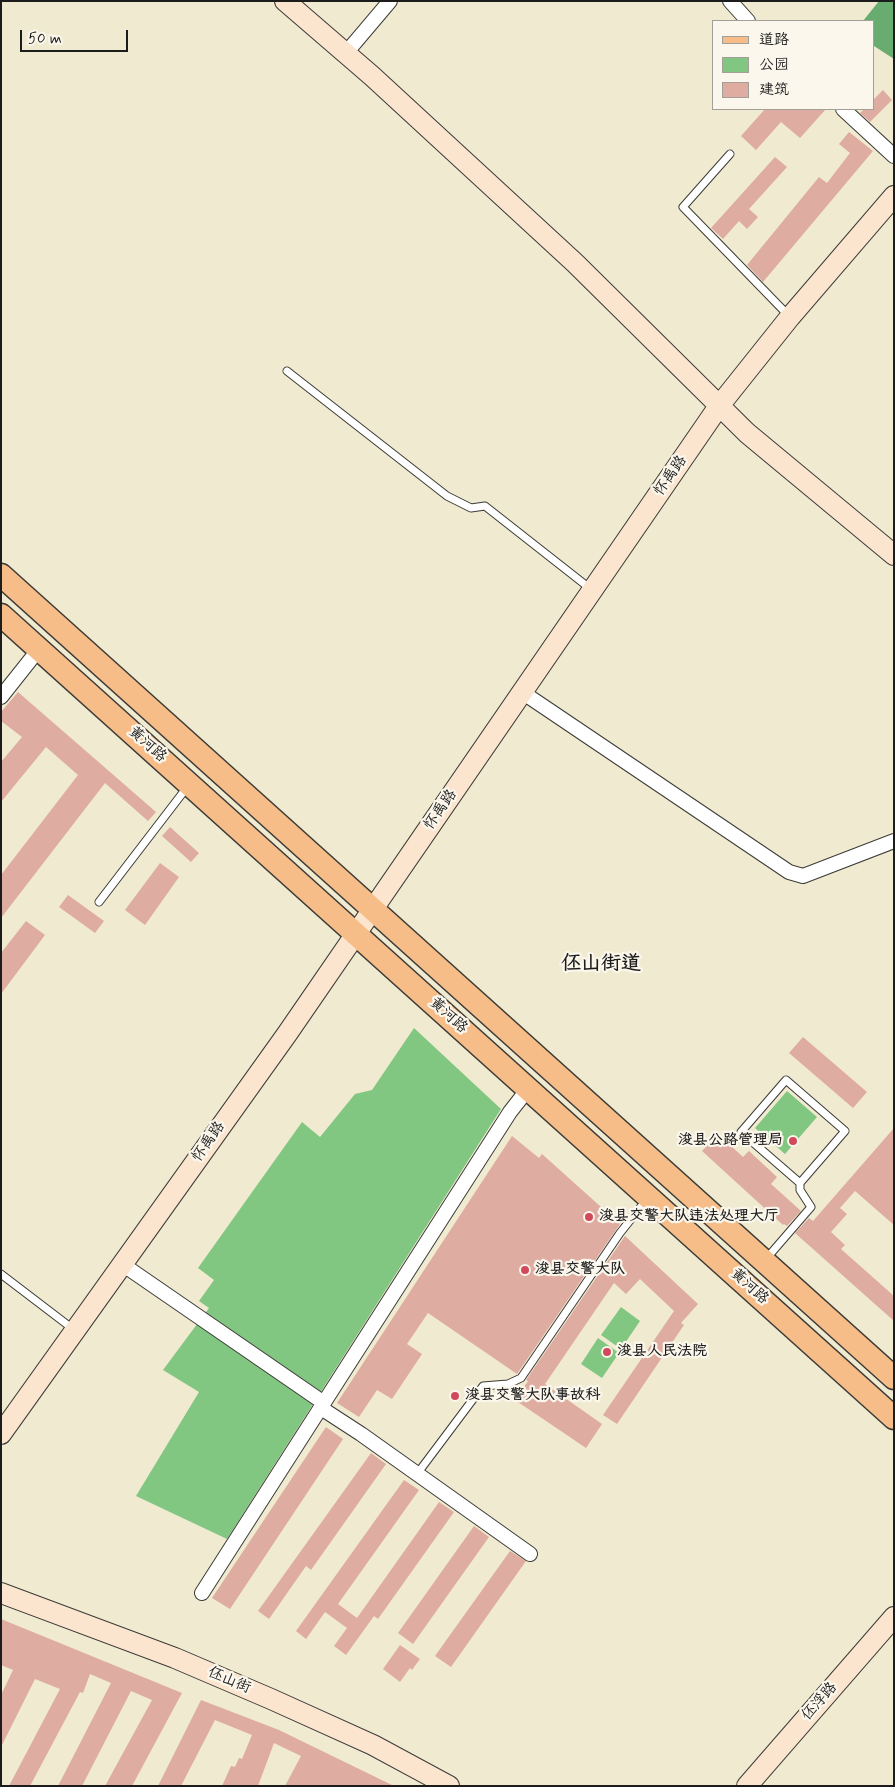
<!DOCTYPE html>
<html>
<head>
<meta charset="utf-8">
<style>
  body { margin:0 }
  #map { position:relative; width:895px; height:1787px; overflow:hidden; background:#efead0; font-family:Mynerve,"LXGW WenKai TC",sans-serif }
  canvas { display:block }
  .frame { position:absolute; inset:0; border:2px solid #1c1c1c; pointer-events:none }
  .legend { position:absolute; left:712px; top:20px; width:162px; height:90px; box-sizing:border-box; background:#fbf7ec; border:1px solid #a29f99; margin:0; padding:6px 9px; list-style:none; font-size:15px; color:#1c1c1c }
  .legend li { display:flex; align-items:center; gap:10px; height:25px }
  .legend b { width:25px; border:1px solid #a29f99 }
  .scale { position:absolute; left:20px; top:30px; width:108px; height:22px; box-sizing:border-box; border:2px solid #1c1c1c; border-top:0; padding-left:6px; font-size:15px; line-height:18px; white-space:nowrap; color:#1c1c1c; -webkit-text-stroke:4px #fbf7ec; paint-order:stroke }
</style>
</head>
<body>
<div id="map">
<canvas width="895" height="1787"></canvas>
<div class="frame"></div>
<ul class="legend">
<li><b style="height:6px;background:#f7bd88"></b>道路</li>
<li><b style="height:14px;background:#82c781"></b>公园</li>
<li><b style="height:14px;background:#dfaca2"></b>建筑</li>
</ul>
<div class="scale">50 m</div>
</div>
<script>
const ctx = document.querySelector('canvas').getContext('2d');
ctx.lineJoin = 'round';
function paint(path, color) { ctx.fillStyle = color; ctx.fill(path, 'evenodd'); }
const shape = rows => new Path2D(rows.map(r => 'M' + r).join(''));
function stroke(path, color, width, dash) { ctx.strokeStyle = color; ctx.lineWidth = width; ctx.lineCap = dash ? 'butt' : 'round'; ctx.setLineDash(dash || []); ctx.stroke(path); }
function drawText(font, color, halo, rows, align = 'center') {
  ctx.font = font + ' Mynerve,"LXGW WenKai TC",sans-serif'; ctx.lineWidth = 4.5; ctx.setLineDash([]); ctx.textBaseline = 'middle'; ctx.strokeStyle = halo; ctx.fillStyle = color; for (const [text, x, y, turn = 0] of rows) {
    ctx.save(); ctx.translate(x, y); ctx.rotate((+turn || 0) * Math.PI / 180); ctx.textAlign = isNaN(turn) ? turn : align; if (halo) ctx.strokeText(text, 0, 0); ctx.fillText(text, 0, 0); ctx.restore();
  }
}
paint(shape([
  [414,1028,501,1109,227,1539,136,1496,199,1392,163,1370,209,1308,199,1301,214,1280,198,1268,302,1122,320,1137,355,1094,372,1090],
  [787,1091,817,1117,785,1154,755,1128],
  [621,1307,640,1321,621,1349,601,1335],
  [598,1338,619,1353,602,1378,581,1364]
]), '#82c781');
paint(shape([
  [879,1,894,1,894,59,874,46,874,21,863,21]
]), '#69ac6f');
paint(shape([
  [883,90,892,100,870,122,860,113,864,109,874,109,874,99],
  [765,109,826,109,800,138,781,122,756,150,741,136],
  [849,132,873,151,763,282,747,265,819,177,827,183,850,153,839,144],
  [775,157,787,167,749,209,758,217,747,229,739,221,723,239,711,228],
  [18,692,156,812,148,821,105,783,1,918,1,875,78,775,46,747,1,802,1,762,22,737,1,721,1,712],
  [170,827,199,853,191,862,162,836],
  [160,863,179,877,145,925,125,910],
  [68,895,104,921,95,933,59,907],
  [26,921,45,935,1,994,1,953],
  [803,1037,867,1092,853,1108,789,1053],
  [894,1128,894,1225,855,1191,840,1208,847,1214,831,1232,845,1245,841,1249,894,1296,894,1321,795,1233,809,1218,813,1221],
  [718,1134,743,1157,749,1151,777,1177,771,1184,801,1211,787,1226,784,1224,783,1225,702,1151],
  [512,1136,539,1158,542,1154,620,1224,517,1374,428,1313,407,1344,422,1354,392,1399,377,1390,359,1417,337,1403],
  [625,1236,698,1304,681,1323,684,1325,617,1424,603,1415,674,1311,640,1279,626,1294,614,1283,545,1384,602,1424,586,1448,515,1400,528,1381,526,1380],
  [326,1427,343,1439,230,1609,212,1598],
  [371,1453,386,1464,311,1570,306,1566,269,1619,258,1611],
  [404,1480,419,1490,338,1604,357,1618,439,1502,454,1512,378,1619,374,1616,346,1655,334,1646,347,1628,325,1612,306,1639,296,1631],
  [474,1526,489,1537,413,1644,398,1633],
  [510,1551,526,1561,451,1667,435,1656],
  [1,1619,182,1693,132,1786,105,1786,152,1700,131,1691,82,1786,58,1786,111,1683,90,1674,83,1693,80,1692,30,1786,9,1786,60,1689,35,1679,1,1747,1,1695,13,1670,1,1665],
  [400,1645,420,1659,412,1670,410,1668,400,1682,383,1669],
  [201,1700,279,1730,394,1786,285,1786,301,1756,274,1743,258,1786,222,1786,231,1766,235,1767,239,1758,242,1759,252,1735,215,1720,181,1786,158,1786]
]), '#dfaca2');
const lane = shape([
  [730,154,683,207,788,315],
  [287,371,447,496,471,508,485,506,592,590],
  [99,902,188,786],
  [786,1080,845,1131,800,1183,741,1132,786,1080],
  [766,1259,811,1207,800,1190,800,1183],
  [1,1274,73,1329],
  [417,1474,483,1386,508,1384,521,1378,620,1233,647,1199]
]);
const street = shape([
  [730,1,748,21],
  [346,53,390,1],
  [843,109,894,156],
  [522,692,789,872,803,876,894,841],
  [1,697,39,649],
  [122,1264,324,1403],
  [321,1408,361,1434,530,1554],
  [202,1593,510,1112,528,1089]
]);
const secondary = shape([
  [285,1,372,76,575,263,747,433,894,555],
  [1,1434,287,1034,719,406,790,317,894,196],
  [1,1593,175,1658,271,1699,373,1745,449,1786],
  [747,1786,894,1617]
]);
const primary = shape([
  [1,575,894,1378],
  [1,615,894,1418]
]);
stroke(lane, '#3c3b37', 9);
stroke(street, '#3c3b37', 16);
stroke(secondary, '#3c3b37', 22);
stroke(primary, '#3c3b37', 25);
stroke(lane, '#fff', 7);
stroke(street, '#fff', 14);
stroke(secondary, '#fce5cf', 20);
stroke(primary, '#f7bd88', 22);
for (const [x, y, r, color] of [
  [793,1141,5,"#d1495b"],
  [589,1217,5,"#d1495b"],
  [525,1270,5,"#d1495b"],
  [607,1352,5,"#d1495b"],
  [455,1396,5,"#d1495b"]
]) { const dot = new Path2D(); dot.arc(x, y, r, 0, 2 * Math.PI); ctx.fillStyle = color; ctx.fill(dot); stroke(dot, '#fbf7ec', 2); }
drawText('15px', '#1c1c1c', '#fbf7ec', [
  ["怀禹路",671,476,-55],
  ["黄河路",147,745,42],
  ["怀禹路",441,810,-55],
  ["黄河路",448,1016,42],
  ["怀禹路",209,1142,-55],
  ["黄河路",749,1287,42],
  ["伾山街",229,1681,23],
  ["伾浮路",820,1702,-49]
]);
drawText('bold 15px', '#1c1c1c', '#fbf7ec', [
  ["浚县公路管理局",783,1141,"right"],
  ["浚县交警大队违法处理大厅",599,1217],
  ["浚县交警大队",535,1270],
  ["浚县人民法院",617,1352],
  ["浚县交警大队事故科",465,1396]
], 'left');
drawText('bold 20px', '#1c1c1c', '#fbf7ec', [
  ["伾山街道",601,965]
]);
</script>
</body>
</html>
